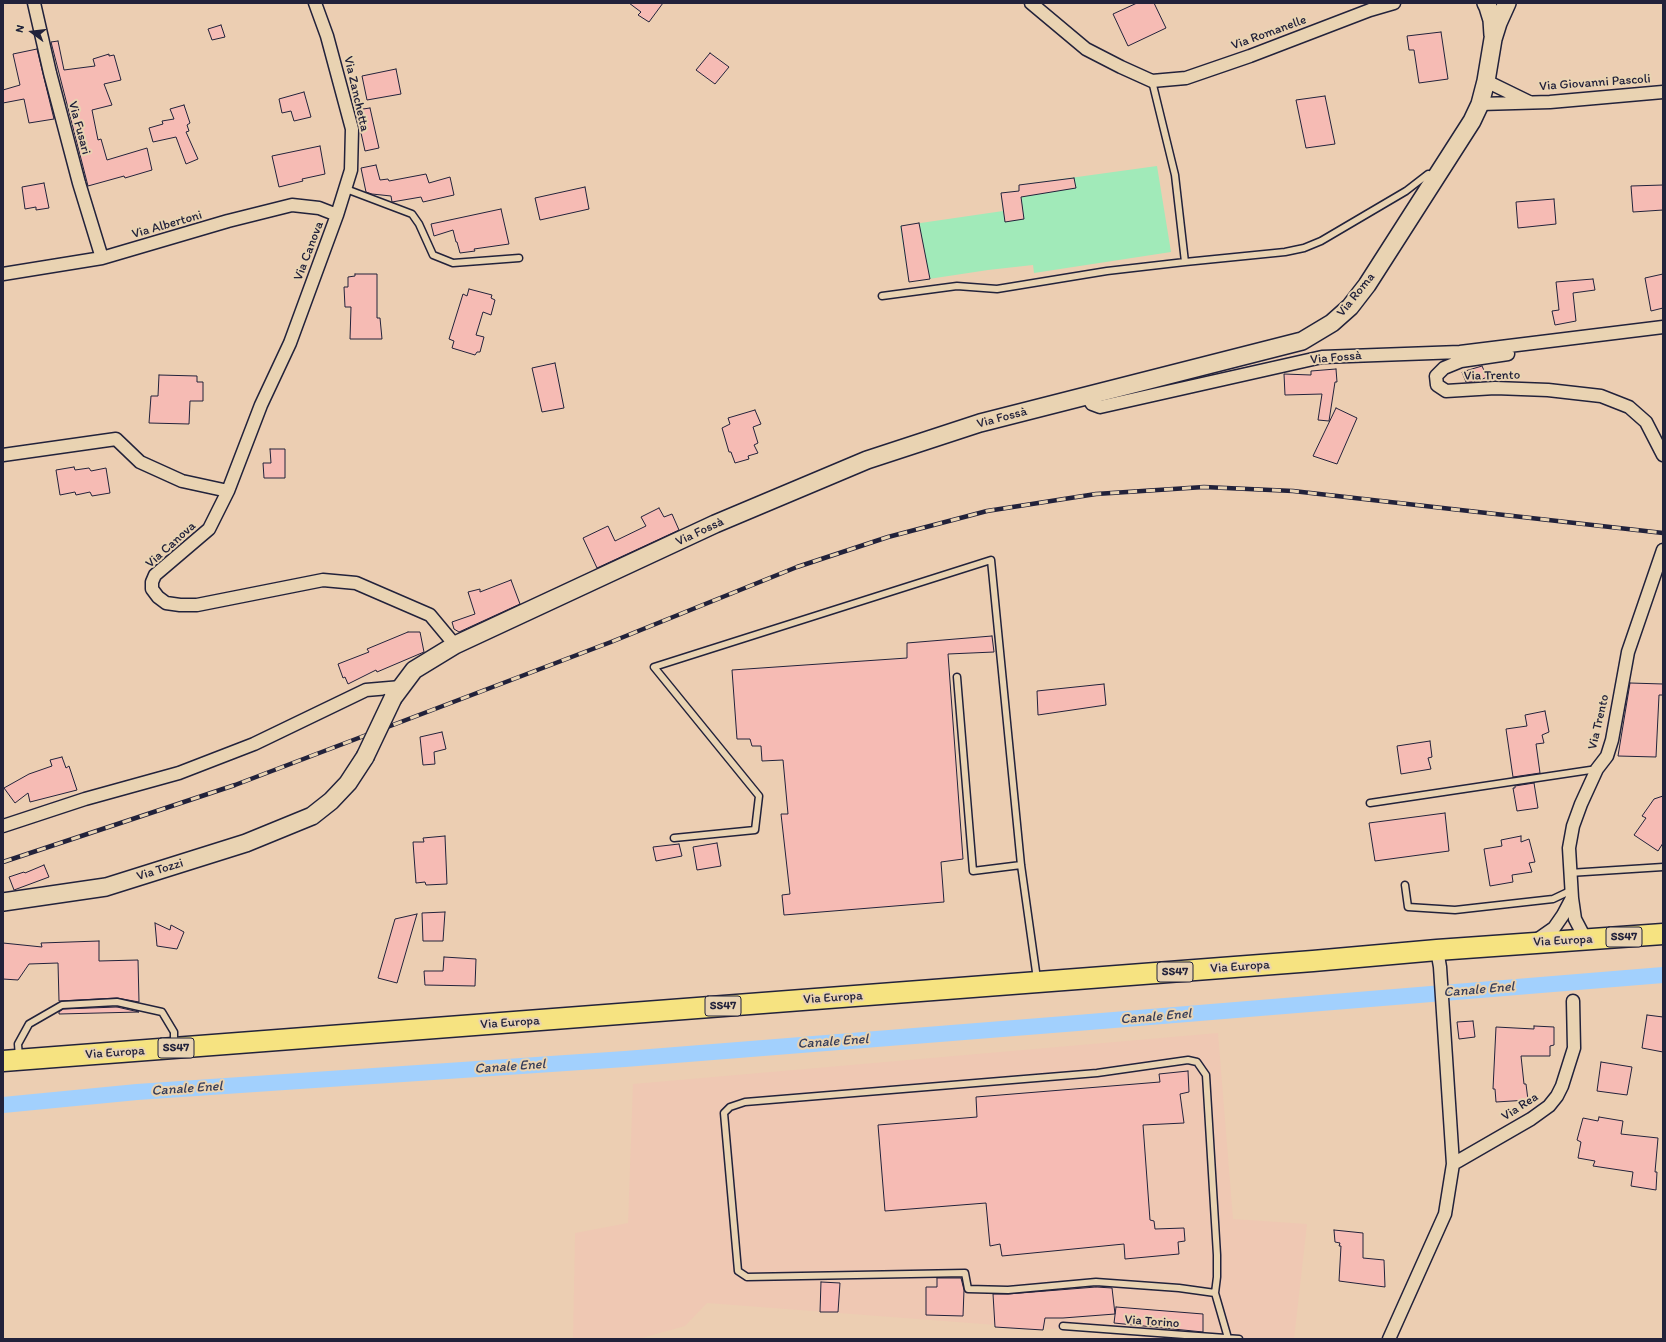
<!DOCTYPE html>
<html>
<head>
<meta charset="utf-8">
<style>
  body { margin:0 }
  #map { position:relative; width:1666px; height:1342px; overflow:hidden; background:#ecceb2; font-family:Itim,sans-serif }
  canvas { display:block }
  .frame { position:absolute; inset:0; border:4px solid #22223b; pointer-events:none }
  .north { position:absolute; left:12px; top:12px; width:40px; height:40px; -webkit-text-stroke:3px #e9d3b2; paint-order:stroke; rotate:285deg; font-size:11px; font-weight:700; line-height:16px; text-align:center; color:#22223b }
  .north::after { content:''; display:block; margin:auto; width:14px; height:18px; background:#22223b; clip-path:polygon(50% 0,100% 100%,50% 72%,0 100%) }
</style>
</head>
<body>
<div id="map">
<canvas width="1666" height="1342"></canvas>
<div class="frame"></div>
<div class="north">N</div>
</div>
<script>
const ctx = document.querySelector('canvas').getContext('2d');
ctx.lineJoin = 'round';
function paint(path, color) { ctx.fillStyle = color; ctx.fill(path, 'evenodd'); }
const shape = rows => new Path2D(rows.map(r => 'M' + r).join(''));
function stroke(path, color, width, dash) { ctx.strokeStyle = color; ctx.lineWidth = width; ctx.lineCap = dash ? 'butt' : 'round'; ctx.setLineDash(dash || []); ctx.stroke(path); }
function drawText(font, color, halo, rows, align = 'center') {
  ctx.font = font + ' Itim,sans-serif'; ctx.lineWidth = 4; ctx.setLineDash([]); ctx.textBaseline = 'middle'; ctx.strokeStyle = halo; ctx.fillStyle = color; for (const [text, x, y, turn = 0] of rows) {
    ctx.save(); ctx.translate(x, y); ctx.rotate((+turn || 0) * Math.PI / 180); ctx.textAlign = isNaN(turn) ? turn : align; if (halo) ctx.strokeText(text, 0, 0); ctx.fillText(text, 0, 0); ctx.restore();
  }
}
paint(shape([
  [1218,1033,1233,1219,1307,1224,1294,1339,1166,1339,1083,1329,1049,1329,707,1303,685,1326,638,1339,573,1339,575,1233,628,1223,633,1084]
]), '#efc8b3');
paint(shape([
  [1157,166,1171,252,1034,273,1033,265,988,270,909,282,900,226,1003,211,1001,193,1019,191,1019,185]
]), '#a1eab9');
stroke(shape([
  [3,1105,137,1092,625,1059,1065,1024,1663,975]
]), '#a2d0fd', 16);
const building = shape([
  [629,3,663,3,649,22,638,15,641,12,629,3],
  [1137,3,1154,3,1166,28,1128,46,1113,14,1137,3],
  [221,25,225,37,212,40,208,29,221,25],
  [1441,32,1448,79,1419,83,1414,50,1409,50,1407,36,1441,32],
  [58,41,64,70,95,66,93,59,109,54,109,56,114,55,121,80,104,84,112,105,92,110,98,140,101,139,107,160,147,148,152,170,125,178,124,176,88,186,51,42,58,41],
  [37,49,54,119,29,123,24,99,3,103,3,90,20,85,13,54,37,49],
  [710,53,729,67,715,84,696,70,710,53],
  [396,69,401,94,367,100,362,76,396,69],
  [304,92,311,117,294,121,291,111,282,113,279,99,304,92],
  [1325,96,1335,144,1306,148,1296,100,1325,96],
  [184,105,190,123,187,125,189,131,186,132,198,159,186,164,176,137,153,142,149,128,163,124,162,121,174,119,170,109,184,105],
  [370,108,379,148,365,151,356,110,370,108],
  [320,146,325,174,302,179,303,181,279,187,272,156,320,146],
  [376,165,380,180,388,179,389,181,426,174,429,183,450,177,454,195,423,202,421,197,392,202,391,196,372,194,366,192,361,168,376,165],
  [1074,178,1076,188,1021,197,1024,219,1005,222,1001,193,1019,191,1019,185,1074,178],
  [44,183,49,208,36,210,36,207,25,209,22,187,44,183],
  [1663,185,1663,210,1633,212,1631,186,1663,185],
  [585,187,589,209,540,220,535,198,585,187],
  [1554,199,1556,224,1518,228,1516,202,1554,199],
  [501,209,509,244,474,249,475,251,460,253,457,242,456,242,453,230,434,236,431,224,501,209],
  [919,223,930,279,909,282,901,226,919,223],
  [355,274,377,274,377,318,380,318,382,339,350,339,351,307,345,307,344,287,348,287,348,277,355,276,355,274],
  [1663,274,1663,308,1651,311,1645,278,1663,274],
  [1593,279,1595,290,1573,293,1576,321,1555,325,1552,311,1559,310,1556,282,1593,279],
  [469,289,492,295,491,298,495,300,491,315,483,312,476,335,484,337,480,352,477,352,475,355,452,348,454,341,449,339,463,294,467,296,469,289],
  [555,363,564,408,542,412,532,368,555,363],
  [1482,366,1487,377,1476,382,1466,382,1462,372,1482,366],
  [1336,369,1337,382,1335,382,1329,421,1318,420,1322,394,1285,395,1284,374,1311,375,1311,371,1336,369],
  [159,375,197,376,197,382,203,382,203,401,190,401,189,424,149,423,151,396,158,396,159,375],
  [1336,408,1357,418,1337,464,1313,456,1336,408],
  [755,410,761,424,753,427,758,443,754,445,758,453,748,456,749,459,735,463,731,452,729,452,722,428,730,424,728,418,755,410],
  [270,449,285,449,285,478,264,478,263,463,271,463,270,449],
  [74,467,75,470,89,468,91,471,106,468,110,493,92,496,90,492,76,495,75,492,60,495,56,470,74,467],
  [659,508,664,517,672,514,679,530,597,568,583,538,608,526,615,541,646,526,641,517,659,508],
  [511,580,520,604,459,632,454,629,452,622,475,614,468,592,480,589,480,592,511,580],
  [408,632,420,632,424,652,377,672,376,670,348,684,345,677,343,678,338,664,369,652,367,649,408,632],
  [992,636,994,652,948,654,963,859,941,862,944,902,784,915,782,895,790,894,781,814,788,814,783,760,762,761,761,746,752,746,750,739,737,739,732,670,907,658,907,643,992,636],
  [1630,683,1663,684,1663,695,1659,695,1656,757,1618,756,1630,683],
  [1104,684,1106,705,1038,715,1037,691,1104,684],
  [1545,711,1549,732,1542,735,1544,743,1536,744,1540,773,1513,777,1506,729,1527,726,1525,715,1545,711],
  [442,732,446,749,434,752,435,764,423,765,420,737,442,732],
  [1430,741,1432,757,1428,758,1431,769,1401,774,1397,746,1430,741],
  [62,757,66,768,69,766,77,790,30,802,28,793,15,803,4,788,29,774,52,766,50,760,62,757],
  [1534,783,1538,808,1517,811,1513,788,1515,788,1515,786,1534,783],
  [1663,796,1663,843,1658,851,1634,835,1646,818,1642,816,1654,799,1663,796],
  [1445,813,1449,851,1375,861,1369,823,1445,813],
  [445,836,447,884,426,885,425,882,416,883,413,842,424,842,423,838,445,836],
  [1521,836,1521,842,1529,839,1535,862,1529,863,1532,872,1512,875,1513,882,1490,886,1484,849,1502,846,1501,840,1521,836],
  [717,843,721,866,697,870,693,847,717,843],
  [679,844,682,856,656,861,653,847,679,844],
  [44,865,49,877,14,890,9,877,24,872,25,873,44,865],
  [445,912,443,941,423,941,422,913,445,912],
  [417,914,397,983,378,978,395,919,417,914],
  [155,923,170,930,171,925,184,932,177,949,157,946,155,923],
  [99,941,99,961,138,960,139,1002,117,998,59,1001,58,963,29,964,18,980,3,979,3,943,42,947,41,943,99,941],
  [444,957,476,959,475,986,425,985,424,971,443,971,444,957],
  [117,1007,139,1012,59,1014,59,1012,63,1009,117,1007],
  [1647,1015,1663,1017,1663,1052,1642,1048,1647,1015],
  [1473,1021,1475,1037,1459,1039,1457,1022,1473,1021],
  [1534,1026,1554,1027,1554,1045,1550,1046,1550,1056,1521,1056,1524,1084,1526,1084,1528,1100,1496,1102,1495,1089,1493,1089,1496,1027,1534,1029,1534,1026],
  [1601,1062,1632,1067,1627,1095,1597,1091,1601,1062],
  [1188,1071,1189,1092,1180,1094,1184,1123,1143,1125,1150,1220,1154,1221,1155,1229,1184,1228,1185,1241,1178,1242,1179,1254,1125,1259,1124,1244,1002,1256,1000,1244,990,1246,986,1203,885,1211,878,1125,977,1117,976,1097,1160,1082,1159,1074,1188,1071],
  [1599,1117,1623,1121,1621,1134,1658,1138,1655,1172,1657,1172,1656,1190,1631,1186,1633,1172,1593,1166,1595,1161,1578,1158,1581,1142,1577,1140,1583,1118,1598,1121,1599,1117],
  [1334,1230,1363,1233,1363,1258,1384,1260,1385,1287,1339,1281,1341,1246,1339,1246,1340,1243,1335,1242,1334,1230],
  [937,1278,961,1278,964,1290,963,1316,926,1315,926,1287,937,1287,937,1278],
  [821,1282,840,1283,838,1312,820,1312,821,1282],
  [1096,1287,1112,1288,1115,1314,1063,1318,1045,1318,1043,1330,995,1327,993,1294,1008,1294,1096,1287],
  [1116,1307,1203,1314,1203,1332,1114,1323,1116,1307]
]);
paint(building, '#f6bbb4');
stroke(building, '#22223b', 1);
const service = shape([
  [1152,81,1175,175,1185,262,1285,252,1304,248,1321,241,1406,191,1428,174,1434,175],
  [346,189,412,214,419,224,433,255,453,263,519,258],
  [882,296,957,286,997,289,1107,271,1185,262],
  [957,677,973,871,1021,865],
  [1370,803,1597,769],
  [674,838,755,830,759,796,654,667,991,560,1021,865,1037,979],
  [1569,873,1663,867],
  [1405,885,1408,907,1455,910,1553,899,1572,890],
  [19,1057,18,1044,29,1024,62,1005,117,1002,162,1012,174,1032,174,1044],
  [1215,1293,1217,1277,1217,1255,1206,1075,1197,1062,1188,1060,1097,1073,745,1102,730,1107,724,1113,738,1271,747,1277,965,1273,968,1289,1008,1290,1096,1282,1179,1288,1215,1293,1228,1338],
  [1063,1326,1239,1339]
]);
const minor = shape([
  [34,3,50,73,79,183,102,258],
  [315,3,327,36,352,129,351,170,337,215,290,343,261,405,228,491,209,529,155,575,152,582,152,589,158,597,166,603,180,605,197,605,323,580,356,583,430,615,455,645],
  [1031,3,1086,49,1121,67,1152,81,1186,78,1250,56,1370,10,1394,3],
  [1486,81,1529,102],
  [1480,104,1550,102,1663,92],
  [3,274,102,258,228,221,292,205,319,208,337,215],
  [1508,354,1461,361,1444,368,1436,376,1437,385,1446,391,1495,388,1548,390,1601,396,1629,407,1646,422,1663,455],
  [1087,396,1092,404,1100,407,1322,357,1460,352,1663,327],
  [3,455,116,439,140,462,182,481,228,491],
  [3,826,85,799,179,773,254,744,366,690,401,687],
  [1586,940,1575,919,1572,898,1569,848,1573,826,1581,804,1597,769,1607,756,1612,740,1628,652,1663,550],
  [1534,942,1554,928,1563,915,1572,898],
  [1453,1164,1531,1119,1549,1106,1557,1096,1562,1086,1574,1048,1573,1001],
  [1389,1339,1445,1214,1453,1164,1440,967,1437,950]
]);
const secondary = shape([
  [1486,3,1488,7,1492,20,1493,35],
  [393,698,414,670,455,645,715,524,867,460,980,423,1302,341,1332,323,1350,307,1367,285,1472,121,1480,104,1486,81,1493,39,1498,23,1507,3],
  [3,902,106,887,246,843,312,816,331,801,348,783,365,757]
]);
const primary = shape([
  [3,1061,1313,961,1437,950,1663,934]
]);
stroke(service, '#22223b', 9);
stroke(minor, '#22223b', 15);
stroke(secondary, '#22223b', 20);
stroke(primary, '#22223b', 23);
stroke(service, '#e9d3b2', 6);
stroke(minor, '#e9d3b2', 12);
stroke(secondary, '#e9d3b2', 17);
stroke(primary, '#f6e381', 20);
const rail = shape([
  [3,862,235,785,611,642,797,567,888,537,987,511,1096,494,1204,487,1293,491,1663,533]
]);
stroke(rail, '#22223b', 4.5);
stroke(rail, '#e9d3b2', 3, [9]);
const secondaryBridge = shape([
  [365,757,393,698]
]);
stroke(secondaryBridge, '#22223b', 20, []);
stroke(secondaryBridge, '#e9d3b2', 17);
for (const [x, y, w] of [
  [1624,937,36],
  [1175,972,36],
  [723,1006,36],
  [176,1048,36]
]) { const box = new Path2D(); box.roundRect(x - w / 2, y - 10, w, 20, 3); ctx.fillStyle = '#e9d3b2'; ctx.fill(box); stroke(box, '#22223b', 1); }
drawText('bold 12px', '#22223b', null, [
  ["SS47",1624,937],
  ["SS47",1175,972],
  ["SS47",723,1006],
  ["SS47",176,1048]
]);
drawText('13px', '#22223b', '#e9d3b2', [
  ["Via Romanelle",1269,33,-20],
  ["Via Giovanni Pascoli",1595,83,-4],
  ["Via Zanchetta",356,94,77],
  ["Via Fusari",79,128,75],
  ["Via Albertoni",167,225,-16],
  ["Via Canova",309,251,-69],
  ["Via Roma",1356,295,-51],
  ["Via Fossà",1336,358,-5],
  ["Via Trento",1492,376,-1],
  ["Via Fossà",1002,418,-15],
  ["Via Fossà",700,532,-25],
  ["Via Canova",171,545,-42],
  ["Via Trento",1599,722,-77],
  ["Via Tozzi",160,870,-17],
  ["Via Europa",1563,941,-3],
  ["Via Europa",1240,967,-4],
  ["Via Europa",833,998,-4],
  ["Via Europa",510,1023,-4],
  ["Via Europa",115,1053,-4],
  ["Via Rea",1520,1107,-33],
  ["Via Torino",1152,1322,4]
]);
drawText('italic 14px', '#353c58', '#e9d3b2', [
  ["Canale Enel",1479,990,-5],
  ["Canale Enel",1156,1017,-5],
  ["Canale Enel",833,1042,-4],
  ["Canale Enel",510,1067,-4],
  ["Canale Enel",187,1089,-4]
]);
</script>
</body>
</html>
